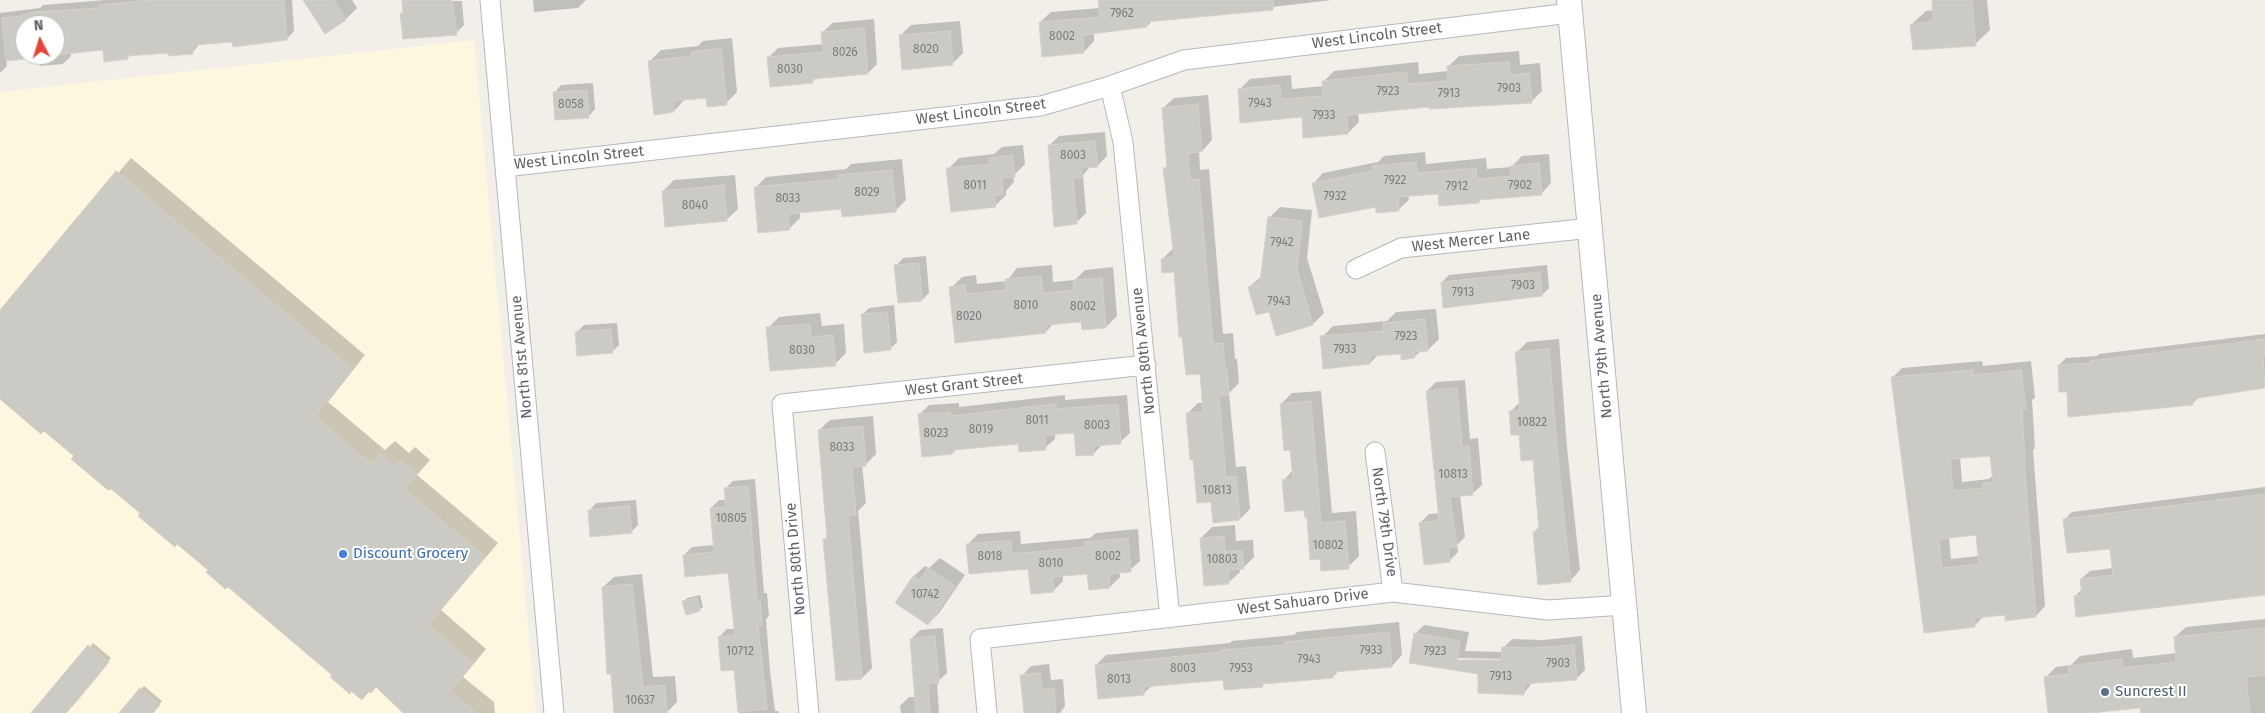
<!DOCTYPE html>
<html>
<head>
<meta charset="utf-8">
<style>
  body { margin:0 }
  #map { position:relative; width:2265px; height:713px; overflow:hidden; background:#f1efe8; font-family:"Fira Sans",sans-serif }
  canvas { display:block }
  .north { position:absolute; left:15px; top:15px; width:50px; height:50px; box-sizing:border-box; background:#fff; border:1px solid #bfc1c3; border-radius:50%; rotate:355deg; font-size:14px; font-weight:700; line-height:20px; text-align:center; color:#5f6368 }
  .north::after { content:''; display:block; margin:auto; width:18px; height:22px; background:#ea4335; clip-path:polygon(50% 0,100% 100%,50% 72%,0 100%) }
</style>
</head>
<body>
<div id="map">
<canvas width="2265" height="713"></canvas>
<div class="north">N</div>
</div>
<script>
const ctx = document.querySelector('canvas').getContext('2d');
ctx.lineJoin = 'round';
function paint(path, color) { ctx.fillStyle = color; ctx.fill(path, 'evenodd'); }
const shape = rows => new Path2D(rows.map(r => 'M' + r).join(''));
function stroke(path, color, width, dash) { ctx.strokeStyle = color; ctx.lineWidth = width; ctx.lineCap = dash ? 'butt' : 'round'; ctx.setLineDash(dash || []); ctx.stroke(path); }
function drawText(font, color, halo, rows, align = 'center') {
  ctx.font = font + ' "Fira Sans",sans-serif'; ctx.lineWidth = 4; ctx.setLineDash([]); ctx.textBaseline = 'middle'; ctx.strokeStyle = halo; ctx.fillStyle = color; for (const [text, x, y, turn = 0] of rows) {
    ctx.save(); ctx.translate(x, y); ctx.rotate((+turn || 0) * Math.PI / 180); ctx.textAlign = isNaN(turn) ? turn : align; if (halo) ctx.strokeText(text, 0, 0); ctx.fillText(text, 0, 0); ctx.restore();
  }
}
paint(shape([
  [474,40,536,713,0,713,0,92]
]), '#fef7e0');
paint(shape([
  [106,0,292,0,294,31,287,39,200,43,193,52,169,51,131,55,127,58,104,49,71,52,71,56,63,64,40,66,40,57,6,60,7,66,0,73,0,13,40,8,43,5],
  [25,25,55,25,55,55,25,55],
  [305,0,352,0,357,8,346,19,325,32],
  [403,0,462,1,464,25,456,33,402,14,404,11],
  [533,0,586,0,578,8,534,12],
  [1099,0,1332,0,1152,21,1147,26,1094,32,1094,41,1084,52,1040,22,1051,12,1100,8],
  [1933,0,1987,0,1990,30,1975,44,1911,25,1926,11,1934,10],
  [874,19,877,64,868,73,816,78,812,82,768,58,778,48,824,44,823,32,832,23],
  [960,21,963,53,952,64,900,36,911,25],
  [732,38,737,92,726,103,708,97,685,99,674,111,650,61,661,50,698,46,703,41],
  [1519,51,1520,65,1540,63,1542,91,1531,102,1430,106,1358,112,1359,122,1348,133,1239,90,1250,79,1291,75,1292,89,1323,86,1323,82,1334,71,1418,62,1419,74,1448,71,1448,67,1459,56],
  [593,83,595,109,588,117,554,93,561,85],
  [1208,95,1212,140,1202,151,1199,151,1200,170,1209,169,1223,334,1233,333,1235,359,1237,359,1239,383,1229,393,1236,467,1246,466,1250,509,1240,519,1187,414,1198,403,1204,403,1201,373,1175,271,1162,259,1174,248,1165,168,1168,165,1163,108,1174,98],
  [1105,132,1107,156,1097,166,1091,166,1083,175,1086,213,1076,223,1049,146,1059,136],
  [1023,145,1025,164,1013,176,1014,182,1006,191,1006,195,995,206,948,169,959,158,994,154,1002,147],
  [1425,152,1426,164,1486,158,1487,169,1511,167,1522,156,1549,154,1551,183,1541,194,1481,199,1479,202,1439,192,1408,195,1409,200,1398,210,1377,205,1313,184,1323,173,1378,162,1384,156],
  [131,158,365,355,328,402,385,450,395,441,409,453,415,447,430,460,417,475,498,543,441,610,486,649,463,677,494,702,495,713,404,713,377,686,362,698,44,429,0,398,0,311],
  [902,159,906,200,895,211,842,208,800,212,800,218,789,229,755,188,766,177,846,169,851,164],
  [735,175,738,209,726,220,663,191,674,180],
  [1280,207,1312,210,1307,258,1324,313,1313,324,1270,310,1249,287,1262,276,1269,218],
  [926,256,929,293,922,300,896,266,903,258],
  [1052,265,1053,282,1075,280,1085,270,1113,267,1117,316,1106,327,1082,321,1054,323,1046,332,951,288,962,277,976,275,977,284,1007,281,1017,268],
  [1547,265,1549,288,1542,295,1442,282,1449,275],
  [894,305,897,342,890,349,862,315,869,308],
  [1436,309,1439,339,1428,350,1422,350,1414,357,1402,352,1379,354,1370,363,1322,337,1333,326,1387,321,1396,312],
  [820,313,822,326,844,324,846,353,835,364,768,328,779,317],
  [617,323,619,345,612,352,576,333,584,325],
  [2265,334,2265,386,2200,396,2192,404,2068,391,2059,365,2066,358,2097,356,2099,354],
  [1559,339,1567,447,1580,570,1570,581,1534,532,1540,526,1534,459,1510,412,1521,401,1517,352,1527,342],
  [1982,361,1983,366,2031,361,2035,398,2032,400,2035,448,2033,450,2045,606,2036,616,2006,613,1984,616,1974,626,1925,631,1892,378,1902,368],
  [1991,455,1994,474,1989,479,1962,482,1960,457],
  [1977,534,1979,556,1951,559,1949,537],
  [1465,380,1470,439,1478,438,1482,485,1473,493,1460,495,1465,537,1457,545,1458,552,1449,561,1420,523,1429,514,1440,513,1427,391,1436,382],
  [1321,391,1332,513,1356,511,1359,556,1348,567,1321,557,1305,509,1284,480,1293,470,1291,449,1281,404,1292,393],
  [1065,395,1065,400,1127,395,1130,433,1120,442,1103,444,1094,453,1075,431,1055,433,1055,439,1045,448,1019,443,958,448,953,453,919,415,929,405,959,403,959,407],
  [873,416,876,454,865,465,862,465,866,503,858,511,872,668,862,678,824,540,828,535,819,430,830,420],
  [755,479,764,593,767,593,769,616,766,619,770,671,775,711,778,711,779,713,739,713,735,668,719,637,727,629,735,629,729,572,684,555,692,547,714,545,711,508,719,500,726,500,725,489,733,481],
  [2265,487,2265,594,2075,596,2082,589,2081,579,2090,571,2113,568,2111,547,2064,520,2072,512],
  [636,500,638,525,631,532,589,511,596,503],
  [1235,525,1236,541,1253,540,1254,557,1243,568,1239,568,1240,572,1228,583,1201,538,1212,527],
  [1138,529,1140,561,1130,570,1119,571,1120,577,1110,587,1088,573,1063,575,1063,581,1053,591,1030,567,968,544,978,534,1020,531,1021,544,1090,538,1096,533],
  [940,558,965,575,939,613,928,624,896,603,914,576,925,566,929,568],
  [642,574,653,677,675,676,677,702,667,712,615,713,603,587,614,577],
  [700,595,703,607,699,610,684,602,687,598],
  [2265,619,2265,713,2142,713,2141,706,2078,713,2049,713,2045,678,2056,667,2071,665,2080,656,2132,649,2133,658,2177,653,2175,637,2186,627],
  [1399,622,1402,655,1392,666,1339,670,1333,677,1265,683,1262,686,1224,678,1153,685,1144,693,1096,665,1106,655,1230,643,1232,641,1294,635,1297,632],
  [1424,625,1469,632,1465,651,1503,652,1503,648,1512,639,1543,640,1582,636,1585,670,1576,679,1532,683,1524,693,1479,673,1411,662,1415,634],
  [1455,658,1508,659,1508,662,1461,661],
  [943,628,947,673,937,682,939,713,901,713,900,706,909,697,916,697,911,639,920,630],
  [93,643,111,658,65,713,33,713],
  [1049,664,1051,680,1063,679,1065,706,1060,713,1025,713,1022,676,1031,666],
  [144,686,162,701,152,713,120,713]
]), '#0003');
const building = shape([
  [152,0,284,0,287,40,233,47,232,42,193,45,193,54,168,56,168,53,127,56,128,59,104,62,103,50,55,55,55,25,25,25,25,59,6,61,2,18,22,16,22,15,34,12,99,8,99,5,152,0],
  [303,0,334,0,346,20,325,34,303,0],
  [402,0,452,0,457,35,403,39,400,13,403,13,402,0],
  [1098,0,1273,0,1273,10,1146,22,1147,27,1083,35,1084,53,1042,57,1039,22,1100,17,1098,0],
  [1932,0,1972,0,1976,46,1913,50,1910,25,1933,21,1932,0],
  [864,28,868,74,812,79,813,83,770,87,767,57,823,52,821,32,864,28],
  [950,31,953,65,902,70,899,35,950,31],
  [721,48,727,105,707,107,706,98,674,101,674,112,654,115,648,61,691,56,691,52,721,48],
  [1509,62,1510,75,1529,73,1532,103,1429,109,1429,107,1347,115,1348,134,1303,138,1302,117,1240,123,1238,89,1280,85,1281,99,1323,96,1322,81,1407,72,1408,84,1448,81,1447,66,1509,62],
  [587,90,589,118,555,120,553,92,587,90],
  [1198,104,1202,152,1188,153,1190,180,1199,179,1213,344,1223,343,1225,369,1227,369,1229,395,1219,396,1226,477,1236,476,1240,520,1213,523,1211,502,1197,503,1193,460,1190,460,1186,413,1203,412,1200,374,1186,375,1182,337,1179,337,1174,272,1162,273,1161,259,1174,257,1163,168,1167,168,1162,108,1198,104],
  [1095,141,1098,167,1081,168,1082,177,1073,178,1077,224,1054,227,1048,145,1095,141],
  [1013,155,1015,177,1002,178,1003,195,994,195,996,207,951,212,946,168,990,164,989,158,1013,155],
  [1416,162,1417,173,1476,168,1477,179,1511,176,1510,166,1539,163,1542,195,1479,200,1479,203,1439,206,1438,194,1398,197,1399,211,1376,213,1376,207,1319,218,1312,183,1373,171,1372,166,1416,162],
  [892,170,896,212,842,217,841,209,788,214,790,230,758,233,754,187,839,179,838,175,892,170],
  [116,171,352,369,315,416,371,464,380,454,395,466,400,460,417,474,404,489,485,557,428,625,473,663,450,691,476,713,403,713,376,687,371,693,369,691,362,700,351,691,350,694,330,677,332,675,228,587,225,589,206,572,208,570,177,544,175,547,138,516,140,513,111,489,108,490,71,459,74,456,44,431,41,434,0,399,0,310,116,171],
  [724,185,727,221,665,227,662,191,724,185],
  [1268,217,1302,221,1297,270,1313,325,1276,336,1269,312,1256,315,1248,287,1260,283,1268,217],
  [919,263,922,301,898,303,894,265,919,263],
  [1540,272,1542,296,1443,308,1441,282,1540,272],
  [1041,276,1043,293,1074,290,1073,280,1102,278,1106,328,1082,330,1081,322,1046,325,1046,333,955,343,949,287,965,285,966,294,1006,290,1005,279,1041,276],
  [887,312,891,350,864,353,861,314,887,312],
  [1425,319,1428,351,1414,352,1415,358,1401,360,1401,354,1370,356,1370,364,1323,369,1320,336,1384,331,1383,323,1425,319],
  [810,324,811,337,833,335,836,366,770,371,766,327,810,324],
  [611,329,613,353,577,356,575,332,611,329],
  [2265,339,2265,356,2263,356,2265,388,2192,399,2193,405,2068,417,2067,392,2059,392,2058,365,2091,363,2090,361,2265,339],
  [1549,349,1558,458,1571,582,1538,585,1533,532,1539,531,1533,460,1521,461,1519,435,1511,435,1509,411,1520,410,1515,352,1549,349],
  [1973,370,1973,375,2021,370,2026,409,2022,409,2025,459,2024,459,2036,617,2005,621,2005,615,1974,618,1975,627,1924,633,1891,377,1973,370],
  [1990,456,1993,482,1983,484,1983,488,1953,491,1950,459,1990,456],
  [1976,535,1979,564,1942,568,1939,539,1976,535],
  [1457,388,1462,447,1469,446,1473,495,1450,497,1457,547,1448,548,1450,562,1424,565,1419,523,1439,520,1426,391,1457,388],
  [1311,401,1321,523,1345,521,1349,569,1321,571,1320,559,1310,560,1307,518,1305,518,1304,510,1285,512,1282,480,1293,479,1290,450,1284,451,1280,404,1311,401],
  [1056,404,1056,409,1118,404,1121,444,1093,446,1094,455,1076,456,1074,433,1045,435,1046,450,1019,452,1018,444,953,450,953,454,922,457,918,414,950,412,950,416,1056,404],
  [863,426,866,466,852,467,856,515,848,516,862,679,836,681,823,539,827,539,818,430,863,426],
  [748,486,757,600,760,600,762,625,758,625,767,709,738,712,734,670,721,671,718,637,735,635,728,573,685,577,683,555,714,552,710,508,726,507,724,488,748,486],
  [2265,494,2265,595,2076,617,2074,596,2082,595,2080,579,2113,575,2110,549,2067,553,2063,519,2265,494],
  [629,506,632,533,590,537,588,510,629,506],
  [1224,536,1225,552,1242,550,1244,569,1228,570,1229,584,1204,586,1200,538,1224,536],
  [1128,538,1131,572,1109,574,1110,588,1089,590,1087,574,1052,577,1054,592,1031,594,1028,569,969,574,966,544,1011,540,1012,554,1085,547,1085,542,1128,538],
  [928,568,955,586,928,625,895,603,913,576,920,580,928,568],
  [632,584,643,687,665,685,667,713,614,713,611,674,607,674,602,587,632,584],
  [697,598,700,611,686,615,682,601,697,598],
  [2265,628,2265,675,2246,677,2250,713,2141,713,2140,708,2090,713,2048,713,2044,677,2069,674,2068,666,2122,659,2123,668,2176,662,2174,637,2265,628],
  [1389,632,1392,667,1333,672,1333,678,1262,684,1263,687,1224,690,1223,680,1144,687,1144,695,1098,699,1095,665,1220,652,1220,650,1285,645,1285,642,1389,632],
  [1414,633,1460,641,1457,660,1501,660,1502,647,1533,648,1574,645,1577,680,1524,684,1524,695,1478,693,1478,674,1409,663,1414,633],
  [935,636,939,683,928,684,930,713,916,713,910,639,935,636],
  [88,645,109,662,76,702,66,713,31,713,88,645],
  [1040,673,1042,689,1054,688,1056,713,1024,713,1020,675,1040,673],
  [140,688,160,705,153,713,119,713,140,688]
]);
paint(building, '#cccac5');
stroke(building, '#d6d1c6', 1);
const minor = shape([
  [490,0,554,713],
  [1110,86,1123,142,1170,618],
  [505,167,1041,106,1110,86,1184,60,1570,13],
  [1356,269,1401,248,1591,228],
  [1375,452,1393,592],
  [809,713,782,404,1146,365],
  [987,713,980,639,1393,592,1548,610,1625,605]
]);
const tertiary = shape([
  [1569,0,1634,713]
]);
stroke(minor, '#b5b8bc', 21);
stroke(tertiary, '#b5b8bc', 26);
stroke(minor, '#fff', 19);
stroke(tertiary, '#fff', 24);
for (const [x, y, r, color] of [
  [343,554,5,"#3f7fe0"],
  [2105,692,5,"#5c6f8a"]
]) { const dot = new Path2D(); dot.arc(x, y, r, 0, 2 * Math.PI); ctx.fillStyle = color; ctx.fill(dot); stroke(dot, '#fff', 2); }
drawText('12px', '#7a7d7f', null, [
  ["7962",1122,14],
  ["8002",1062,37],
  ["8020",926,50],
  ["8026",845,53],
  ["8030",790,70],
  ["7903",1509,89],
  ["7923",1388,92],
  ["7913",1449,94],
  ["7943",1260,104],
  ["8058",571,105],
  ["7933",1324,116],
  ["8003",1073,156],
  ["7922",1395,181],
  ["8011",975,186],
  ["7902",1520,186],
  ["7912",1457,187],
  ["8029",867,193],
  ["7932",1335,197],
  ["8033",788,199],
  ["8040",695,206],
  ["7942",1282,243],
  ["7903",1523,286],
  ["7913",1463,293],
  ["7943",1279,302],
  ["8010",1026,306],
  ["8002",1083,307],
  ["8020",969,317],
  ["7923",1406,337],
  ["7933",1345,350],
  ["8030",802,351],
  ["8011",1037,421],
  ["10822",1532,423],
  ["8003",1097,426],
  ["8019",981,430],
  ["8023",936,434],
  ["8033",842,448],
  ["10813",1453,475],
  ["10813",1217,491],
  ["10805",731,519],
  ["10802",1328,546],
  ["8018",990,557],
  ["8002",1108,557],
  ["10803",1222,560],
  ["8010",1051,564],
  ["10742",925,595],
  ["7933",1371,651],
  ["10712",740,652],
  ["7923",1435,652],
  ["7943",1309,660],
  ["7903",1558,664],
  ["8003",1183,669],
  ["7953",1241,669],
  ["7913",1501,677],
  ["8013",1119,680],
  ["10637",640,701]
]);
drawText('15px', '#5f6368', '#fff', [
  ["West Lincoln Street",1377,36,-7],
  ["West Lincoln Street",981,112,-7],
  ["West Lincoln Street",579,158,-6],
  ["West Mercer Lane",1471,241,-6],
  ["North 80th Avenue",1144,351,-96],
  ["North 79th Avenue",1602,356,-95],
  ["North 81st Avenue",522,357,-95],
  ["West Grant Street",964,385,-6],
  ["North 79th Drive",1384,522,82],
  ["North 80th Drive",796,559,-95],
  ["West Sahuaro Drive",1303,602,-7]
]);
drawText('15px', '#366cbe', '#fff', [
  ["Discount Grocery",353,554]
], 'left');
drawText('15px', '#4e5e75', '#fff', [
  ["Suncrest II",2115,692]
], 'left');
</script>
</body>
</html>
